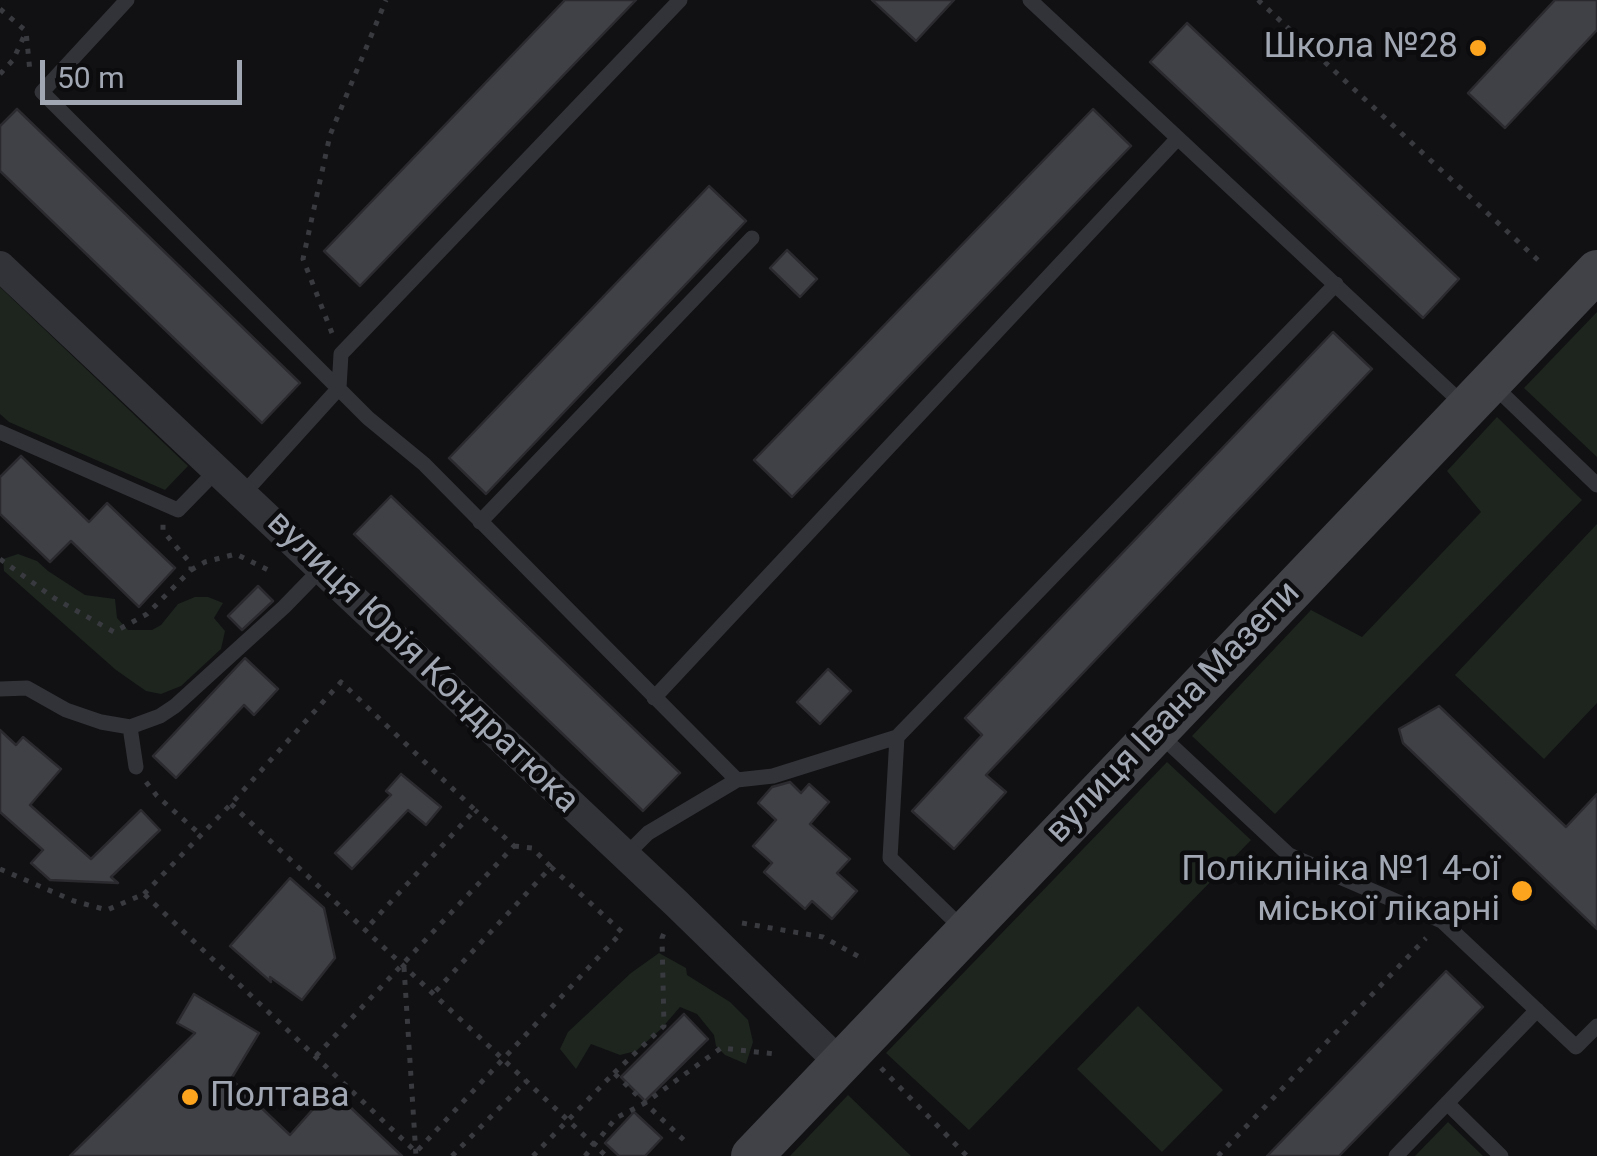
<!DOCTYPE html>
<html>
<head>
<meta charset="utf-8">
<style>
  body { margin:0 }
  #map { position:relative; width:1597px; height:1156px; overflow:hidden; background:#111113; font-family:Roboto,sans-serif }
  canvas { display:block }
  .scale { position:absolute; left:40px; top:60px; width:202px; height:45px; box-sizing:border-box; border:5px solid #a1a8b4; border-top:0; padding-left:12px; font-size:30px; line-height:35px; white-space:nowrap; color:#a1a8b4; -webkit-text-stroke:8px #0c0c0e; paint-order:stroke }
</style>
</head>
<body>
<div id="map">
<canvas width="1597" height="1156"></canvas>
<div class="scale">50 m</div>
</div>
<script>
const ctx = document.querySelector('canvas').getContext('2d');
ctx.lineJoin = 'round';
function paint(path, color) { ctx.fillStyle = color; ctx.fill(path, 'evenodd'); }
const shape = rows => new Path2D(rows.map(r => 'M' + r).join(''));
function stroke(path, color, width, dash) { ctx.strokeStyle = color; ctx.lineWidth = width; ctx.lineCap = dash ? 'butt' : 'round'; ctx.setLineDash(dash || []); ctx.stroke(path); }
function drawText(font, color, halo, rows, align = 'center') {
  ctx.font = font + ' Roboto,sans-serif'; ctx.lineWidth = 9; ctx.setLineDash([]); ctx.textBaseline = 'middle'; ctx.strokeStyle = halo; ctx.fillStyle = color; for (const [text, x, y, turn = 0] of rows) {
    ctx.save(); ctx.translate(x, y); ctx.rotate((+turn || 0) * Math.PI / 180); ctx.textAlign = isNaN(turn) ? turn : align; if (halo) ctx.strokeText(text, 0, 0); ctx.fillText(text, 0, 0); ctx.restore();
  }
}
paint(shape([
  [0,287,188,466,165,490,9,422,0,414],
  [1597,312,1597,457,1524,388],
  [1497,417,1582,500,1275,814,1192,736,1311,610,1362,637,1481,512,1447,471],
  [1597,524,1597,703,1544,759,1455,675],
  [18,554,37,561,48,571,85,595,115,599,117,618,128,630,152,630,161,625,178,604,195,597,208,597,223,603,214,618,225,631,221,649,181,686,161,694,146,691,116,670,4,571,3,559],
  [1167,762,1251,840,969,1130,886,1053],
  [659,953,686,968,687,975,730,1002,748,1020,753,1042,746,1064,725,1055,716,1046,714,1035,697,1014,680,1007,661,1029,636,1051,620,1055,591,1044,576,1069,560,1049,568,1032,631,973],
  [1138,1006,1223,1090,1162,1152,1077,1069],
  [848,1095,911,1156,790,1156],
  [1448,1122,1483,1156,1415,1156]
]), '#1d251e');
const building = shape([
  [565,0,636,0,360,286,324,251,565,0],
  [872,0,954,0,916,41,872,0],
  [1555,0,1597,0,1597,30,1505,128,1468,93,1555,0],
  [1187,23,1459,279,1423,318,1150,62,1187,23],
  [17,109,300,383,262,423,0,171,0,126,17,109],
  [1093,109,1131,146,792,497,754,460,1093,109],
  [709,186,746,221,486,494,449,458,709,186],
  [787,250,817,279,800,297,770,268,787,250],
  [1333,332,1372,369,986,775,1006,792,954,849,912,811,982,735,965,718,1333,332],
  [21,456,89,522,107,503,175,568,139,607,71,541,50,562,0,514,0,477,21,456],
  [391,496,680,773,643,811,354,534,391,496],
  [258,586,273,601,242,630,228,616,258,586],
  [245,658,278,689,254,715,244,705,176,778,153,756,245,658],
  [828,669,851,691,820,724,797,702,828,669],
  [1439,706,1566,827,1597,794,1597,929,1403,743,1399,729,1439,706],
  [0,730,16,745,23,737,61,769,30,805,91,859,141,810,160,830,111,877,118,883,50,880,31,863,43,850,0,812,0,730],
  [401,774,441,807,426,825,408,810,352,869,335,853,391,795,386,791,401,774],
  [790,782,801,793,809,784,829,802,810,824,850,859,837,873,857,891,832,919,812,901,805,909,764,872,772,863,753,846,776,820,758,803,772,787,790,782],
  [290,878,324,908,335,958,302,1000,270,977,271,982,230,946,290,878],
  [1446,971,1483,1007,1387,1107,1339,1156,1267,1156,1446,971],
  [194,994,259,1033,231,1079,290,1135,331,1089,402,1156,70,1156,195,1033,177,1023,194,994],
  [684,1014,708,1039,645,1101,621,1077,684,1014],
  [634,1112,662,1138,645,1156,619,1156,605,1143,634,1112]
]);
paint(building, '#404146');
stroke(building, '#2b2b2f', 2.5);
stroke(shape([
  [1258,0,1539,261],
  [0,9,26,31,30,72],
  [0,74,13,60,25,34],
  [332,333,303,259,330,135,386,0],
  [0,559,54,598,114,632,147,614,191,570,191,564,163,531,163,524],
  [191,570,205,562,236,554,268,570],
  [146,782,157,796,201,835],
  [231,804,606,1156],
  [514,846,532,848,551,867],
  [0,869,74,901,107,910,144,894,416,1152,622,932,551,867,434,993],
  [144,894,231,804,341,682,475,810,365,930],
  [742,923,823,937,865,960],
  [404,967,416,1156],
  [316,1056,514,846,475,810],
  [881,1068,967,1156],
  [614,1073,664,1026,662,938,666,928],
  [452,1156,526,1081],
  [533,1156,614,1073,645,1103,721,1048,775,1054],
  [585,1156,616,1118,645,1103,687,1143],
  [1218,1156,1426,938]
]), '#383a3f', 5, [5, 8]);
stroke(shape([
  [127,0,42,92,368,418,424,464,737,780,773,776,897,737,1336,284],
  [1030,0,1464,405],
  [1493,385,1597,485],
  [0,432,178,510,217,470],
  [244,493,339,388,341,354,680,0],
  [480,522,752,238],
  [0,689,27,688,66,710,101,722,130,727,160,716,175,706,284,607,321,569],
  [654,698,1178,138],
  [130,727,136,767],
  [1157,732,1289,855,1442,921,1576,1047,1597,1026],
  [897,737,890,858,963,929],
  [625,856,648,833,737,780],
  [1447,1103,1501,1156],
  [1396,1156,1537,1010]
]), '#323338', 15);
stroke(shape([
  [0,266,677,904,840,1063]
]), '#323338', 30);
stroke(shape([
  [752,1156,1597,271]
]), '#404248', 42);
for (const [x, y, r, color] of [
  [1478,48,10,"#fda41f"],
  [1522,891,12,"#fda41f"],
  [190,1097,10,"#fda41f"]
]) { const dot = new Path2D(); dot.arc(x, y, r, 0, 2 * Math.PI); ctx.fillStyle = color; ctx.fill(dot); stroke(dot, '#0c0c0e', 4); }
drawText('35px', '#a1a8b4', '#0c0c0e', [
  ["Школа №28",1458,48],
  ["Поліклініка №1 4-ої",1500,871],
  ["міської лікарні",1500,911],
  ["Полтава",210,1097,"left"]
], 'right');
drawText('35px', '#a1a8b4', '#0c0c0e', [
  ["вулиця Юрія Кондратюка",422,663,44],
  ["вулиця Івана Мазепи",1174,713,-46]
]);
</script>
</body>
</html>
